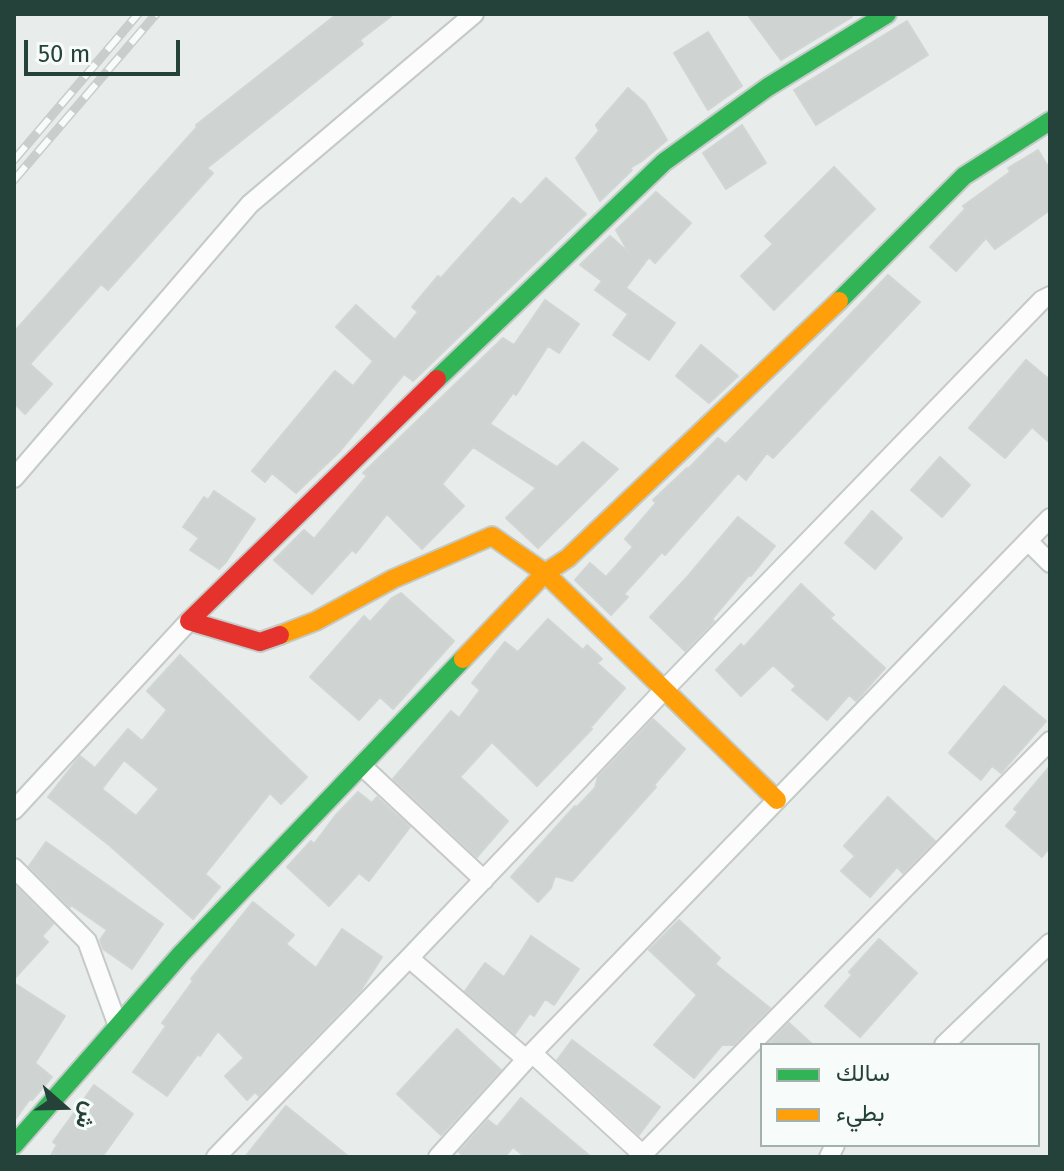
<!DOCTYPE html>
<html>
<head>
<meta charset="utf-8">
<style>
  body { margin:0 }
  #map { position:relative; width:1064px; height:1171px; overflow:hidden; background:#e8edeb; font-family:"Fira Sans",Vazirmatn,sans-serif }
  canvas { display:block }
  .frame { position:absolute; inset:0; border:16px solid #24423a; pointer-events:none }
  .legend { position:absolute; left:760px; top:1043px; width:280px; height:104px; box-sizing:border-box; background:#f7fbf9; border:2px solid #a3b1ad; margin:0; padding:10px 14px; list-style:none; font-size:24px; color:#24423a }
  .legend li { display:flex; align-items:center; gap:16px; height:40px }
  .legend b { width:40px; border:2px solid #a3b1ad }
  .north { position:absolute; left:24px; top:1067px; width:80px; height:80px; -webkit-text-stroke:6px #f7fbf9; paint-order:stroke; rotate:110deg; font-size:22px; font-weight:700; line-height:32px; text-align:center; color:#24423a }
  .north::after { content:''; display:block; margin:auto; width:28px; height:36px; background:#24423a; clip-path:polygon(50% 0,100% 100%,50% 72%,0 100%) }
  .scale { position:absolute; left:24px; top:40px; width:156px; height:36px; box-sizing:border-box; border:4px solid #24423a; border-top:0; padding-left:10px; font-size:24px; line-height:28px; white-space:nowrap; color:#24423a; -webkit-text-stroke:6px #f7fbf9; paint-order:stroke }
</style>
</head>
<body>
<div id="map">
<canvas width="1064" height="1171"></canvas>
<div class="frame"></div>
<ul class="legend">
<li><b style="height:10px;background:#30b455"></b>سالك</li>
<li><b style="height:10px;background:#ff9f0a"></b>بطيء</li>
</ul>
<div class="north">ش</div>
<div class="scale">50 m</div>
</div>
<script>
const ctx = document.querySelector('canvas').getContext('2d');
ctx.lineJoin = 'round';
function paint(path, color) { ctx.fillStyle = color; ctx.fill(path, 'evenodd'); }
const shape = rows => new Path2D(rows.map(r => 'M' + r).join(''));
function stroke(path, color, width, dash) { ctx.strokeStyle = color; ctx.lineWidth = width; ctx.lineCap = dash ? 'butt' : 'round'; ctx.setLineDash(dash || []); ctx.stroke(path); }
const building = shape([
  [337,14,394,14,360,40,363,44,207,168,213,173,108,290,101,284,30,364,52,384,25,414,14,403,14,332,197,127,196,125,337,14],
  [747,14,850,14,852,17,781,60,747,14],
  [907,21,928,55,816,125,794,90,907,21],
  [708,32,742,86,708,110,674,53,708,32],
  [628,88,645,103,667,140,642,161,630,168,632,170,600,201,576,158,599,131,596,125,628,88],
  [742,125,766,163,726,189,703,153,742,125],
  [1038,150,1050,170,1050,210,995,249,986,238,956,271,930,247,965,209,963,206,1010,172,1008,168,1038,150],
  [834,167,875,209,774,310,741,276,773,244,765,236,834,167],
  [546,178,586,214,413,381,404,374,339,452,296,493,272,473,265,482,252,471,335,371,353,386,373,361,336,327,356,305,395,340,418,312,412,307,438,276,441,278,513,198,521,205,546,178],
  [656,192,691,223,655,263,649,257,626,288,675,323,649,360,613,335,628,314,595,290,602,281,580,265,610,236,629,253,616,230,656,192],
  [888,275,920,302,773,458,767,453,746,480,738,473,665,555,662,552,624,594,628,597,611,615,575,580,590,563,606,577,633,547,625,539,656,503,653,500,687,468,688,469,718,438,726,444,888,275],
  [545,300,579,324,559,353,548,346,516,395,513,393,490,424,557,467,583,442,618,469,538,548,506,518,536,488,473,447,442,484,464,506,422,549,387,514,356,553,352,550,312,594,274,560,304,530,314,539,367,476,363,473,503,338,514,345,545,300],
  [701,345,738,376,709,403,676,376,701,345],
  [1026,360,1050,380,1050,443,1032,427,1005,458,969,428,1026,360],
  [940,457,970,485,942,517,911,490,940,457],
  [214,491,255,519,226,562,219,569,190,550,199,538,183,527,204,497,208,500,214,491],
  [872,511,902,538,875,569,845,543,872,511],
  [738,517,775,546,751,576,749,575,712,619,714,621,685,651,650,617,688,576,738,517],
  [801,584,834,615,830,618,885,668,856,701,849,695,827,720,792,690,796,686,773,665,741,696,716,670,741,644,744,647,801,584],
  [401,593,454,641,393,709,380,697,359,720,310,677,364,616,370,622,392,598,401,593],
  [548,619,583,650,587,645,602,659,597,663,625,688,590,728,592,729,537,786,492,742,460,777,508,821,477,857,393,779,451,711,459,718,480,690,472,683,505,642,518,652,548,619],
  [180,655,307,777,281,804,270,793,205,874,220,887,193,919,109,845,48,797,80,756,95,768,128,729,142,741,167,710,147,691,180,655],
  [124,760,159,789,136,816,102,789,124,760],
  [1004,686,1046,721,1001,773,992,766,981,780,949,753,1004,686],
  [653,719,685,749,654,785,656,787,572,881,555,876,551,888,538,902,511,877,575,806,577,807,595,788,598,777,653,719],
  [1050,766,1050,847,1042,857,1006,826,1018,812,1014,809,1050,766],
  [358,792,372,803,377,797,410,827,369,881,359,873,329,906,287,867,311,841,314,844,335,816,358,792],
  [888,797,935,841,903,873,897,867,870,897,841,871,855,856,844,846,888,797],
  [46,842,163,924,132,969,103,949,100,940,107,930,71,905,70,907,29,866,46,842],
  [15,886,53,924,42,936,48,942,14,979,15,886],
  [253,902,294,935,286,944,316,968,342,929,382,957,361,990,259,1096,255,1092,247,1100,225,1076,244,1058,218,1031,200,1056,198,1054,167,1096,133,1072,166,1026,162,1023,193,981,191,979,253,902],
  [679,920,720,958,715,964,770,1008,734,1045,722,1045,694,1078,654,1045,697,995,649,950,679,920],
  [531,936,579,969,554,1005,545,999,534,1016,530,1013,515,1034,465,991,485,963,504,977,531,936],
  [879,939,917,973,860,1037,825,1006,852,975,849,972,879,939],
  [14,983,65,1016,35,1063,52,1077,32,1100,30,1099,14,1121,14,983],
  [789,1023,813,1045,767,1045,789,1023],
  [457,1029,501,1070,441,1135,397,1094,457,1029],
  [572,1040,660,1107,639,1135,557,1060,572,1040],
  [94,1085,133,1114,102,1157,50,1157,57,1145,53,1142,94,1085],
  [521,1098,591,1157,525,1157,513,1147,505,1157,464,1157,459,1152,488,1120,497,1127,521,1098],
  [286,1106,349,1157,245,1157,286,1106]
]);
paint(building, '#cfd4d2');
stroke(building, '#d1d6d4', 2);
const street = shape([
  [14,478,250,204,474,14],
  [1028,541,1050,563],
  [362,766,484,880],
  [14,810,189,621],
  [14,868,87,941,118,1026],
  [409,958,526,1059],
  [944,1045,1050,943],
  [532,1053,642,1154],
  [216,1157,409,958,664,690,1042,300,1050,296],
  [438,1157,532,1053,1050,518],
  [640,1157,1050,741],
  [829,1157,835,1145]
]);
const fast = shape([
  [839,301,964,176,1050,121],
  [437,379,664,162,768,87,887,14],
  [14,1145,181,954,463,659]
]);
const slow = shape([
  [280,635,316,621,393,579,492,536,545,573,777,800],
  [463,659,545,573,568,558,839,301]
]);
const jam = shape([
  [280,635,260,642,189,621,437,379]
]);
stroke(street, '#c5cac8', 22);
stroke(fast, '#c3cbc8', 22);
stroke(slow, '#c3cbc8', 22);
stroke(jam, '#c3cbc8', 22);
stroke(street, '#fcfcfc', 18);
stroke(fast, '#30b455', 18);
stroke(slow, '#ff9f0a', 18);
stroke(jam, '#e5322d', 18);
const rail = shape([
  [14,160,138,14],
  [14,180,156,14]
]);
stroke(rail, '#c9cdcc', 9);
stroke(rail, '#f7fbf9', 6, [18]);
</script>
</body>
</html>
